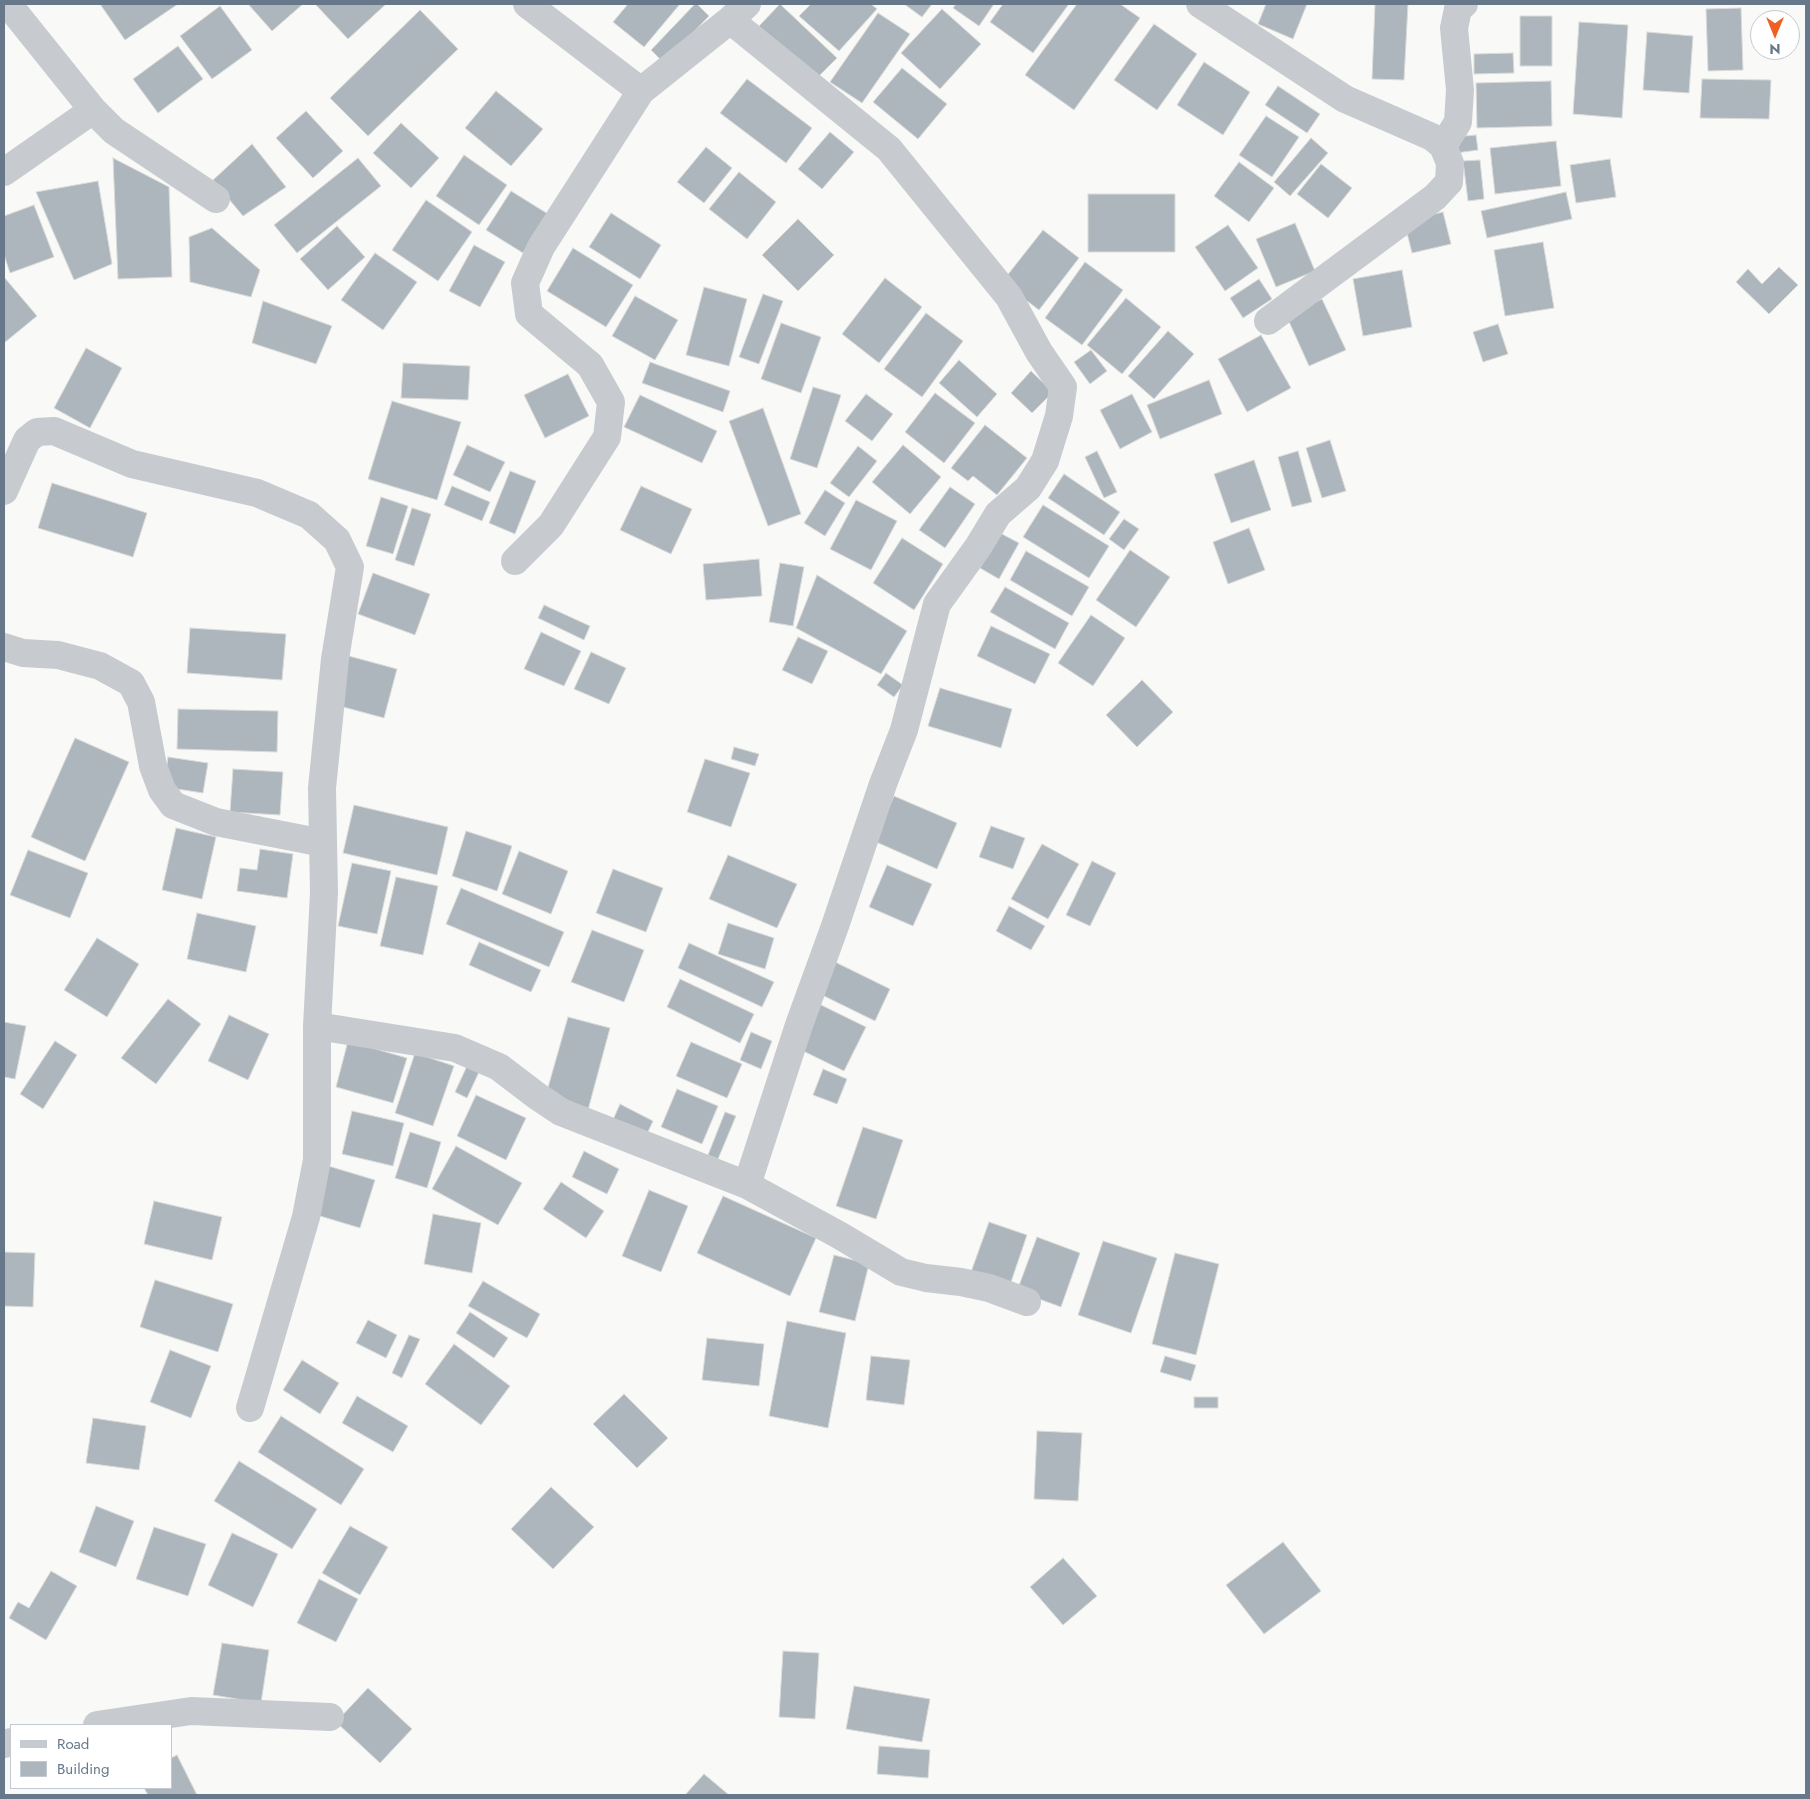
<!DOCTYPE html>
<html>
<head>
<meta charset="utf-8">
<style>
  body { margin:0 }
  #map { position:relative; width:1810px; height:1799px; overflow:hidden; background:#f9faf7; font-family:Jost,sans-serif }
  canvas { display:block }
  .frame { position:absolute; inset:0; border:5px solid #67788a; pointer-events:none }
  .legend { position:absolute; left:10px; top:1724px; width:162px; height:65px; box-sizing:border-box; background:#fff; border:1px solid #c2c9d0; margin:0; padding:6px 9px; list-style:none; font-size:15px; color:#67788a }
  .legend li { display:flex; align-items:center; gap:10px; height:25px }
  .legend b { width:25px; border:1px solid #c2c9d0 }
  .north { position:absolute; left:1750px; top:10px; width:50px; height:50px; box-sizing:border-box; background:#fff; border:1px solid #c2c9d0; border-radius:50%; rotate:180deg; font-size:14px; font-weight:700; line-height:20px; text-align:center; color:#67788a }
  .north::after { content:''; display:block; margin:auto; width:18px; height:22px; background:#ef6022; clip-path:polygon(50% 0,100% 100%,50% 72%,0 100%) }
</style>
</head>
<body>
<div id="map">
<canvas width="1810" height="1799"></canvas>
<div class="frame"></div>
<ul class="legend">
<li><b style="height:6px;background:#c7cbcf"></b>Road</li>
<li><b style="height:14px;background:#adb6bc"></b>Building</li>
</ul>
<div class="north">N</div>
</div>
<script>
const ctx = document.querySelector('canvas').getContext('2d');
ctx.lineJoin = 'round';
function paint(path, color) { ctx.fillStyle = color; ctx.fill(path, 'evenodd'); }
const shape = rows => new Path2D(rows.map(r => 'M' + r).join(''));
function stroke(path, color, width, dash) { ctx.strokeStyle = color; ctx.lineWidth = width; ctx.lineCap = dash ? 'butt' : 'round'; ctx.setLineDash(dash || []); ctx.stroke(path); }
const building = shape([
  [100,4,178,4,125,40,100,4],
  [248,4,303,4,272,31,248,4],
  [315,4,384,4,385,5,348,39,315,4],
  [628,4,680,4,644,47,613,22,628,4],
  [695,4,697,4,709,16,664,63,651,50,695,4],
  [780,4,837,58,815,80,759,26,780,4],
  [811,4,871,4,877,9,839,51,799,16,811,4],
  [904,4,932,4,922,17,904,4],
  [956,4,994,4,979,26,953,8,956,4],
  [1003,4,1069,4,1033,53,990,22,1003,4],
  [1077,4,1120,4,1140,18,1074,110,1025,75,1077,4],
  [1266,4,1307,4,1293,39,1258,24,1266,4],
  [1375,4,1408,4,1404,80,1372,79,1375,4],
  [220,6,252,50,212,79,180,36,220,6],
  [1741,8,1743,70,1708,71,1706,9,1741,8],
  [942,9,981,44,940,89,901,53,942,9],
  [420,10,458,49,368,136,330,98,420,10],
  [878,13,910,34,862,103,830,82,878,13],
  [1520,16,1552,16,1552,66,1520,66,1520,16],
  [1579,22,1628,25,1622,118,1573,114,1579,22],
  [1154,24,1197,54,1157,110,1114,80,1154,24],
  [1647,32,1693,36,1689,93,1643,90,1647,32],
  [178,46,203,79,158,113,133,79,178,46],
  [1513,53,1514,73,1474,74,1474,54,1513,53],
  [1204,62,1250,92,1223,135,1177,105,1204,62],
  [902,68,947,104,918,139,873,102,902,68],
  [747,79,812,128,786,163,720,113,747,79],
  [1702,79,1771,80,1769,119,1700,118,1702,79],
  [1551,81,1552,126,1477,128,1476,83,1551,81],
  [1278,86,1320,114,1307,133,1265,105,1278,86],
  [496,91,543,129,511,166,465,128,496,91],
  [306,111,343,151,313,178,276,138,306,111],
  [1266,116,1299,137,1272,177,1239,155,1266,116],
  [401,123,439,158,411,188,373,153,401,123],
  [830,132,854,152,822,189,798,169,830,132],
  [1476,135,1478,150,1456,153,1454,137,1476,135],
  [1311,138,1328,153,1290,196,1274,182,1311,138],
  [1556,141,1561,186,1495,194,1490,148,1556,141],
  [252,144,286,187,243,216,213,180,252,144],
  [706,147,732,168,704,203,677,182,706,147],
  [464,155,507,185,479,225,436,196,464,155],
  [113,158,169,187,172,277,118,279,113,158],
  [358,158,381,186,297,253,274,225,358,158],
  [1610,159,1616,197,1576,203,1570,165,1610,159],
  [1480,160,1484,199,1468,201,1463,161,1480,160],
  [1239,162,1274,188,1249,222,1214,196,1239,162],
  [1321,164,1352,188,1328,218,1297,194,1321,164],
  [739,172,776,202,747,239,709,209,739,172],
  [98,181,112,264,74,280,36,192,98,181],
  [511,191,548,214,523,253,486,230,511,191],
  [1566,192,1572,219,1487,238,1481,211,1566,192],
  [1088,194,1175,194,1175,252,1088,252,1088,194],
  [426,200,472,232,438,281,392,250,426,200],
  [34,205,54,257,10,273,4,255,4,216,34,205],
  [1443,212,1451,244,1412,253,1404,221,1443,212],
  [611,213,661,245,640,279,589,247,611,213],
  [798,219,834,255,798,291,762,255,798,219],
  [1295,223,1315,271,1276,287,1256,239,1295,223],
  [1228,225,1258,268,1225,291,1195,247,1228,225],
  [337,226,365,257,328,290,300,259,337,226],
  [212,228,260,270,251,297,190,282,189,237,212,228],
  [1043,230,1079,258,1039,310,1002,282,1043,230],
  [1543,242,1554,308,1505,316,1494,250,1543,242],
  [474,245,505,262,480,307,449,291,474,245],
  [573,248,633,285,606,327,547,291,573,248],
  [375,253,417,282,383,330,341,300,375,253],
  [1085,262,1123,290,1082,345,1045,318,1085,262],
  [1779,267,1798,285,1769,314,1736,282,1748,269,1762,284,1779,267],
  [1402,270,1412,327,1363,336,1353,279,1402,270],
  [4,277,37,316,4,343,4,277],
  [885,278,922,307,879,363,842,334,885,278],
  [1259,279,1272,299,1243,318,1230,298,1259,279],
  [704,287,747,299,729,366,686,355,704,287],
  [763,294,783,301,759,364,739,357,763,294],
  [635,296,678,320,655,360,612,336,635,296],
  [1126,298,1161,327,1122,374,1087,345,1126,298],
  [1322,299,1346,350,1309,366,1286,315,1322,299],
  [263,301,332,326,316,364,252,343,263,301],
  [926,313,963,341,922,397,884,369,926,313],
  [781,323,821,337,801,393,761,379,781,323],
  [1498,324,1508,354,1483,362,1473,332,1498,324],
  [1168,331,1194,354,1154,399,1128,376,1168,331],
  [1261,335,1291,388,1247,412,1218,359,1261,335],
  [86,348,122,368,90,428,54,408,86,348],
  [1091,350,1107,371,1090,384,1074,362,1091,350],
  [959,360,997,394,977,417,939,383,959,360],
  [650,362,730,391,723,412,642,383,650,362],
  [403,363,470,366,468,400,401,398,403,363],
  [1031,371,1053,392,1032,413,1011,393,1031,371],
  [568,374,589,416,545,438,524,395,568,374],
  [1209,380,1222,414,1160,439,1147,405,1209,380],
  [813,387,841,395,817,468,790,459,813,387],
  [935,393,975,423,944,463,905,432,935,393],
  [866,394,893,414,872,441,845,421,866,394],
  [1132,394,1152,432,1120,449,1100,410,1132,394],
  [640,395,717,431,702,463,624,427,640,395],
  [392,401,461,422,437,500,368,479,392,401],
  [763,408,801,514,768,526,729,421,763,408],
  [985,425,1027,458,997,495,973,476,968,481,951,468,985,425],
  [1330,440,1346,491,1322,498,1306,448,1330,440],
  [467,445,505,462,490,492,453,475,467,445],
  [903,445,941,477,910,514,872,482,903,445],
  [858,446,877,461,849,497,830,483,858,446],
  [1097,451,1117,492,1104,498,1085,457,1097,451],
  [1298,451,1312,502,1292,507,1278,457,1298,451],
  [1254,460,1271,510,1231,523,1214,474,1254,460],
  [510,471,536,481,515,534,489,523,510,471],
  [1064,474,1120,512,1104,535,1048,498,1064,474],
  [52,483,147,513,133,557,38,528,52,483],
  [452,486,490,502,482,521,444,505,452,486],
  [641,486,692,509,671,554,620,530,641,486],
  [950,487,975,504,945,548,919,530,950,487],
  [825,490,845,503,825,536,804,523,825,490],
  [381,497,408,506,393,554,366,546,381,497],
  [856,500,897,521,871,570,830,549,856,500],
  [1043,505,1109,546,1089,578,1023,537,1043,505],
  [412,508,431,514,414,566,395,560,412,508],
  [1124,519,1139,529,1124,550,1109,539,1124,519],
  [1249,528,1265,570,1228,584,1213,542,1249,528],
  [1000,533,1019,543,999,579,980,568,1000,533],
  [902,538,943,564,914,610,873,583,902,538],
  [1130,550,1170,577,1136,627,1096,600,1130,550],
  [1026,551,1089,587,1072,616,1010,580,1026,551],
  [759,559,762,596,706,600,703,564,759,559],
  [780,563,804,567,793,626,769,622,780,563],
  [373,573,430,594,415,635,358,614,373,573],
  [817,575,907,631,881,674,796,628,817,575],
  [1005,587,1069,623,1055,649,990,612,1005,587],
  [544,605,590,626,584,640,538,618,544,605],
  [1091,615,1125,638,1093,686,1058,663,1091,615],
  [991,626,1050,654,1035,684,977,656,991,626],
  [190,628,286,634,282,680,187,673,190,628],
  [541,632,581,651,564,686,524,669,541,632],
  [798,637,828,651,812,684,782,670,798,637],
  [591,652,626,668,609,704,574,689,591,652],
  [349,656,397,669,384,718,336,705,349,656],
  [886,673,903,685,894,697,877,685,886,673],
  [1142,680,1173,712,1137,747,1106,715,1142,680],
  [940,688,1012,709,1001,748,928,726,940,688],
  [178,709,278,711,277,752,177,749,178,709],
  [75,738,129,762,85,861,31,837,75,738],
  [734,747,759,754,755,766,731,759,734,747],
  [168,757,208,763,203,793,164,787,168,757],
  [705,759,750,773,731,827,687,812,705,759],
  [233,769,283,772,280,815,230,812,233,769],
  [894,796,957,823,937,869,874,841,894,796],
  [354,805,448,827,437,875,343,853,354,805],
  [991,826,1025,838,1013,869,979,857,991,826],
  [176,828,216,837,202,899,162,890,176,828],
  [466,831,512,846,497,891,452,876,466,831],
  [1042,844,1079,864,1048,919,1011,899,1042,844],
  [260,849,293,854,287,898,237,891,240,868,257,870,260,849],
  [28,850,88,873,70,918,10,895,28,850],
  [519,851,568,871,551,914,502,894,519,851],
  [728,855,797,884,777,928,709,899,728,855],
  [1092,861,1116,873,1090,926,1066,915,1092,861],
  [352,863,391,871,377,934,338,926,352,863],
  [887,865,932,884,913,926,869,907,887,865],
  [613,869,663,888,646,932,596,913,613,869],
  [396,877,438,886,423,955,380,946,396,877],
  [461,888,564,932,549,967,446,924,461,888],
  [1009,906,1045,926,1031,950,996,931,1009,906],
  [197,913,256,926,246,972,187,959,197,913],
  [728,923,774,938,765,969,718,954,728,923],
  [592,930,644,950,624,1002,571,982,592,930],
  [97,938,139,964,107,1017,64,990,97,938],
  [479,942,541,970,531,992,469,965,479,942],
  [689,943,774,982,762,1007,678,968,689,943],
  [835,962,890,989,875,1021,820,994,835,962],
  [680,979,754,1014,740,1043,667,1007,680,979],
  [168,999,201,1024,156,1084,121,1058,168,999],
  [817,1003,866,1027,844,1071,795,1047,817,1003],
  [229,1015,269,1034,248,1080,208,1061,229,1015],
  [568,1017,610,1028,588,1110,545,1098,568,1017],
  [4,1022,26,1026,15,1079,4,1077,4,1022],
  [751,1032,772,1041,761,1069,740,1060,751,1032],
  [55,1041,77,1055,43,1109,20,1094,55,1041],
  [348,1041,407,1058,393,1103,336,1087,348,1041],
  [691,1042,742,1064,727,1098,676,1076,691,1042],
  [415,1053,454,1066,433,1126,395,1113,415,1053],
  [467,1066,479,1072,467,1098,455,1092,467,1066],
  [823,1069,847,1079,837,1104,813,1095,823,1069],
  [677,1089,718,1106,702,1144,661,1127,677,1089],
  [476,1095,526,1118,506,1160,457,1136,476,1095],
  [620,1104,653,1121,645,1138,612,1122,620,1104],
  [352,1111,404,1123,393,1166,342,1154,352,1111],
  [725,1112,736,1116,718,1159,708,1155,725,1112],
  [863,1127,903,1140,876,1219,836,1206,863,1127],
  [410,1132,441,1142,427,1188,395,1178,410,1132],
  [456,1146,522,1183,498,1225,432,1189,456,1146],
  [584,1151,619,1169,607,1194,572,1177,584,1151],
  [325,1165,375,1180,360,1228,310,1213,325,1165],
  [561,1182,604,1211,586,1238,543,1209,561,1182],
  [649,1190,688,1206,661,1272,622,1256,649,1190],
  [723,1196,816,1238,790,1296,697,1253,723,1196],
  [154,1201,222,1217,212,1260,144,1244,154,1201],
  [433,1214,481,1223,472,1273,424,1264,433,1214],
  [989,1222,1027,1235,1010,1285,971,1272,989,1222],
  [1037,1237,1080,1253,1061,1307,1017,1291,1037,1237],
  [1103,1241,1157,1258,1131,1333,1078,1315,1103,1241],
  [4,1252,35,1253,33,1307,4,1306,4,1252],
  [1175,1253,1219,1264,1196,1355,1152,1344,1175,1253],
  [834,1255,869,1264,855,1321,819,1312,834,1255],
  [155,1280,233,1304,218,1352,140,1327,155,1280],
  [483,1281,540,1314,527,1338,468,1306,483,1281],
  [470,1312,508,1338,494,1358,456,1333,470,1312],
  [368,1320,397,1335,386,1358,356,1343,368,1320],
  [787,1321,846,1333,828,1428,769,1416,787,1321],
  [409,1335,420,1339,402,1378,392,1373,409,1335],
  [707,1338,764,1344,759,1386,702,1380,707,1338],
  [454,1344,510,1386,481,1425,425,1384,454,1344],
  [170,1350,211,1366,191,1418,150,1402,170,1350],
  [871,1356,910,1360,904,1405,866,1400,871,1356],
  [1165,1356,1196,1365,1191,1381,1160,1372,1165,1356],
  [302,1360,339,1383,320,1414,283,1390,302,1360],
  [624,1394,668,1438,637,1468,593,1424,624,1394],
  [357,1396,408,1426,393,1452,342,1423,357,1396],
  [1194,1397,1218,1397,1218,1408,1194,1408,1194,1397],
  [281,1416,364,1469,341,1505,258,1452,281,1416],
  [93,1418,146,1426,139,1470,86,1463,93,1418],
  [1037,1431,1082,1433,1078,1501,1034,1499,1037,1431],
  [239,1461,317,1509,292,1549,214,1501,239,1461],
  [551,1487,594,1527,553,1569,511,1529,551,1487],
  [96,1506,134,1521,116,1567,79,1552,96,1506],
  [350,1526,388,1547,360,1595,322,1573,350,1526],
  [154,1527,206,1544,188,1596,136,1579,154,1527],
  [232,1533,278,1554,253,1607,208,1585,232,1533],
  [1283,1542,1321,1591,1264,1634,1226,1585,1283,1542],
  [1063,1558,1097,1596,1063,1625,1030,1587,1063,1558],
  [51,1571,77,1586,46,1640,9,1618,18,1602,29,1608,51,1571],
  [319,1579,358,1599,336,1642,297,1623,319,1579],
  [222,1643,269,1650,261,1703,213,1695,222,1643],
  [783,1651,819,1653,815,1719,779,1717,783,1651],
  [854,1686,930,1699,922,1742,846,1729,854,1686],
  [368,1688,412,1729,380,1763,336,1722,368,1688],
  [879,1746,930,1750,928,1778,877,1774,879,1746],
  [177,1755,197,1795,148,1795,144,1788,171,1788,171,1758,177,1755],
  [704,1774,729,1795,685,1795,704,1774]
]);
paint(building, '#adb6bc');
stroke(building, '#dbdcd9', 1);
stroke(shape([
  [8,4,93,110,114,131,216,199],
  [527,4,641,91],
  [1200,4,1345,99,1432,137,1443,146,1450,163,1449,182,1435,197,1268,321],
  [730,20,889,149,1009,297,1039,352,1063,387,1059,416,1045,461,1028,488,998,514,978,547,937,604,904,730,883,784,835,926,799,1025,747,1185],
  [1443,146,1458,122,1460,90,1454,28,1458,9,1464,4],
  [4,172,93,110],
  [4,491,27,440,37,432,54,431,132,464,257,493,309,515,337,540,350,567,335,659,322,788,324,893,317,1026,317,1160,306,1217,250,1408],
  [515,561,551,525,607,437,611,402,590,365,529,314,525,283,541,247,641,91,730,20,747,4],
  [4,647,23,653,58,655,100,666,131,683,141,702,153,766,162,790,173,805,216,822,323,843],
  [317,1026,455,1048,499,1067,537,1096,561,1112,747,1185,839,1235,901,1272,926,1278,961,1282,989,1288,1027,1302],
  [97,1725,191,1711,330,1717],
  [4,1744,11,1742]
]), '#c7cbcf', 28);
</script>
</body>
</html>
